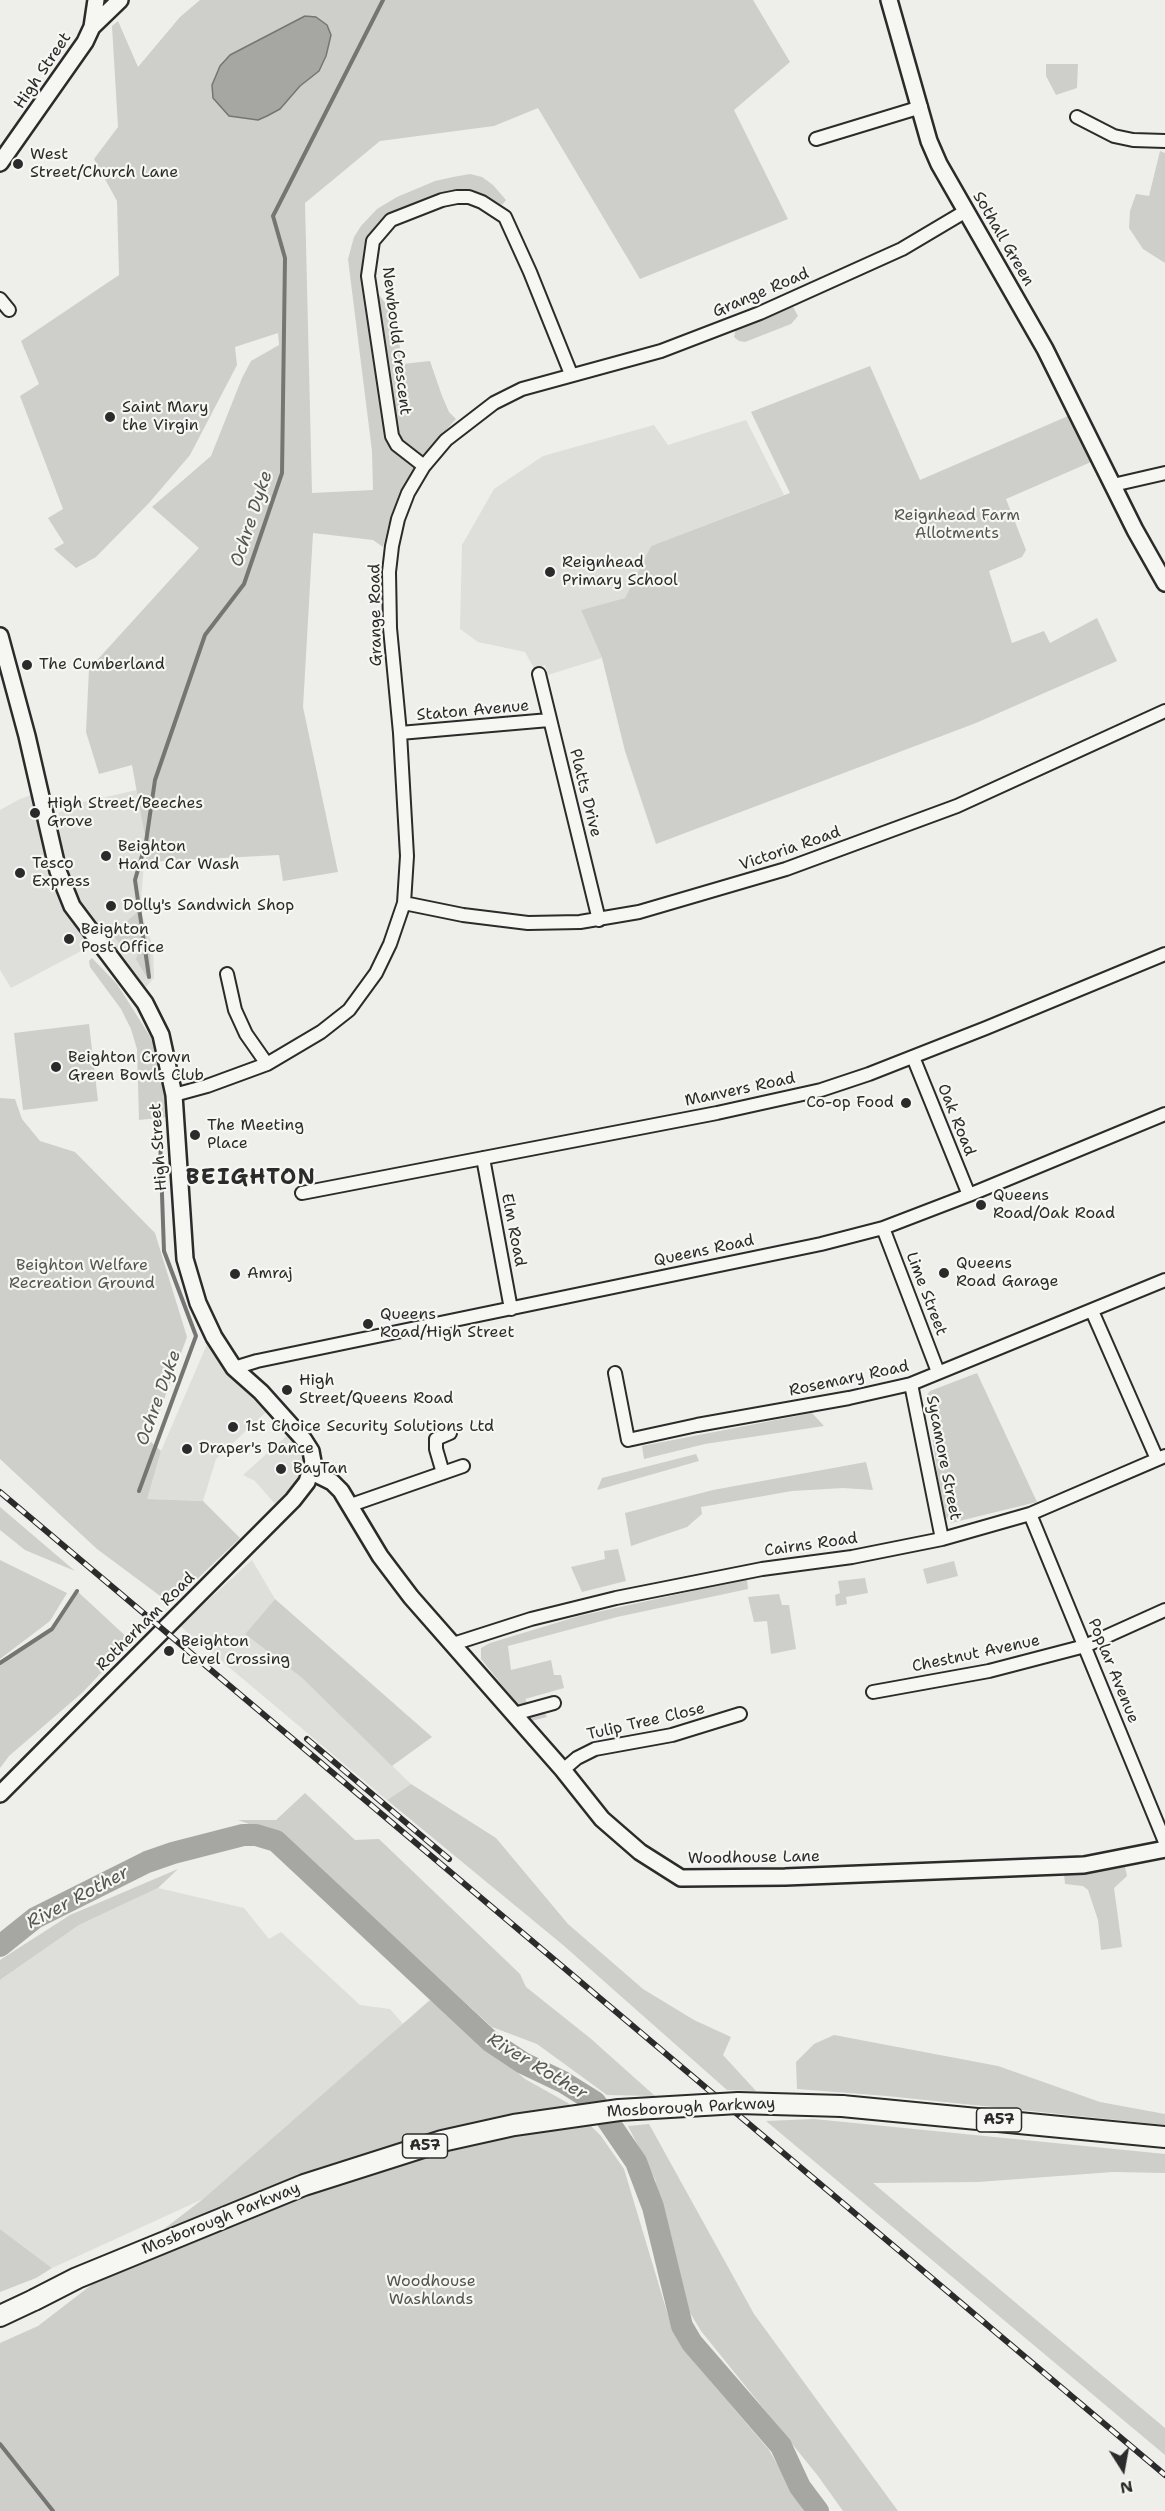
<!DOCTYPE html>
<html>
<head>
<meta charset="utf-8">
<style>
  body { margin:0 }
  #map { position:relative; width:1165px; height:2511px; overflow:hidden; background:#eeeeea; font-family:"Shantell Sans",sans-serif }
  canvas { display:block }
  .north { position:absolute; left:1093px; top:2439px; width:60px; height:60px; -webkit-text-stroke:4px #f6f6f2; paint-order:stroke; rotate:169deg; font-size:16px; font-weight:700; line-height:24px; text-align:center; color:#2b2b2b }
  .north::after { content:''; display:block; margin:auto; width:21px; height:27px; background:#2b2b2b; clip-path:polygon(50% 0,100% 100%,50% 72%,0 100%) }
</style>
</head>
<body>
<div id="map">
<canvas width="1165" height="2511"></canvas>
<div class="north">N</div>
</div>
<script>
const ctx = document.querySelector('canvas').getContext('2d');
ctx.lineJoin = 'round';
function paint(path, color) { ctx.fillStyle = color; ctx.fill(path, 'evenodd'); }
const shape = rows => new Path2D(rows.map(r => 'M' + r).join(''));
function stroke(path, color, width, dash) { ctx.strokeStyle = color; ctx.lineWidth = width; ctx.lineCap = dash ? 'butt' : 'round'; ctx.setLineDash(dash || []); ctx.stroke(path); }
function drawText(font, color, halo, rows, align = 'center') {
  ctx.font = font + ' "Shantell Sans",sans-serif'; ctx.lineWidth = 4.5; ctx.setLineDash([]); ctx.textBaseline = 'middle'; ctx.strokeStyle = halo; ctx.fillStyle = color; for (const [text, x, y, turn = 0] of rows) {
    ctx.save(); ctx.translate(x, y); ctx.rotate((+turn || 0) * Math.PI / 180); ctx.textAlign = isNaN(turn) ? turn : align; if (halo) ctx.strokeText(text, 0, 0); ctx.fillText(text, 0, 0); ctx.restore();
  }
}
paint(shape([
  [746,420,784,495,651,546,625,598,581,610,602,658,548,675,545,665,535,670,525,652,478,642,460,629,462,545,494,489,543,456,654,425,668,445],
  [137,790,146,842,140,910,153,946,154,978,146,987,138,985,102,940,11,988,0,970,0,810,20,799,40,792,47,820,74,804],
  [208,1342,266,1412,216,1459,203,1501,146,1499,161,1451],
  [292,1431,308,1453,300,1485,275,1504,255,1481,243,1475],
  [252,1560,275,1599,245,1634,302,1678,411,1784,387,1800,180,1626],
  [158,1888,244,1908,269,1939,281,1932,360,2005,390,2009,403,2024,203,2199,52,2268,0,2229,0,1980,79,1925]
]), '#dededb');
paint(shape([
  [200,0,753,0,790,62,734,110,788,219,640,279,538,108,494,126,380,141,305,203,312,493,373,490,372,451,348,259,354,237,361,226,377,209,397,197,435,181,453,177,470,174,482,177,493,185,506,200,502,205,472,189,434,196,401,208,383,219,371,233,364,247,362,264,366,295,379,295,396,317,402,364,430,361,442,396,449,412,456,419,427,451,406,483,391,515,383,547,373,540,313,533,303,707,338,872,283,881,279,855,146,862,146,842,132,765,99,774,86,732,89,669,199,548,152,507,211,456,242,378,251,361,279,345,278,333,235,347,237,365,190,455,149,503,96,557,76,568,54,549,64,543,48,518,63,509,20,396,39,384,21,341,119,275,117,201,94,159,118,127,112,26,118,21,138,67,180,17],
  [1046,64,1078,64,1077,88,1056,95,1046,76],
  [1160,151,1165,153,1165,263,1143,249,1129,228,1130,211,1136,194,1149,196],
  [793,307,798,316,791,324,745,342,739,341,734,337,736,329],
  [870,366,920,480,1068,416,1091,462,1006,499,1026,550,1022,557,989,571,1012,643,1044,631,1050,643,1097,618,1117,661,976,723,656,844,625,751,602,658,581,610,625,598,651,546,790,493,751,412],
  [140,910,150,952,151,976,146,976,136,959,139,950,129,938,120,944,112,934],
  [92,958,117,984,153,1041,159,1060,167,1117,139,1120,137,1049,131,1029,121,1009,90,967,89,961],
  [89,1024,98,1101,23,1110,14,1033],
  [0,1098,15,1099,22,1119,40,1141,75,1152,155,1233,187,1337,149,1440,161,1451,147,1499,203,1501,240,1538,171,1604,97,1549,0,1459],
  [977,1373,1037,1502,951,1523,942,1512,927,1395,930,1391],
  [812,1413,824,1426,705,1444,644,1459,642,1446],
  [696,1454,699,1461,597,1490,602,1478],
  [866,1462,873,1490,843,1488,792,1491,701,1507,702,1514,687,1527,631,1546,625,1513,713,1490],
  [0,1507,75,1571,25,1550,0,1530],
  [618,1549,626,1581,582,1592,571,1567,605,1559,604,1551],
  [0,1560,67,1593,50,1621,0,1659],
  [954,1561,958,1576,927,1584,923,1569],
  [865,1578,868,1593,846,1597,847,1604,836,1606,835,1595,840,1593,838,1581],
  [747,1579,748,1589,617,1617,508,1646,511,1670,551,1660,554,1675,561,1675,564,1688,525,1699,530,1707,540,1703,547,1717,531,1721,481,1659,481,1648,490,1643,579,1616],
  [77,1591,131,1641,83,1692,9,1756,0,1768,0,1663,52,1629],
  [779,1594,782,1605,789,1605,796,1649,771,1654,767,1621,754,1622,748,1597],
  [275,1599,432,1737,392,1766,302,1678,245,1634],
  [411,1784,496,1838,568,1924,643,1989,694,2020,731,2037,723,2055,756,2091,727,2090,563,1945,387,1800],
  [305,1793,355,1840,379,1839,520,1974,526,1987,590,2038,655,2096,607,2095,537,2044,492,2027,284,1837,238,1820,276,1820],
  [1125,1867,1127,1876,1114,1888,1122,1947,1101,1950,1098,1920,1088,1890,1083,1886,1065,1884,1064,1874,1082,1874],
  [178,1869,158,1888,79,1925,0,1980,0,1960,70,1915],
  [430,2000,525,2079,568,2103,601,2136,624,2169,673,2332,695,2363,769,2450,804,2511,0,2511,0,2343,38,2326,203,2199],
  [834,2035,998,2066,1100,2102,1165,2114,1165,2125,887,2096,797,2089,796,2062,814,2044],
  [814,2119,1165,2154,1165,2173,1113,2172,978,2182,873,2183,1165,2428,1165,2455,766,2121],
  [649,2124,754,2314,898,2511,843,2511,818,2476,701,2331,689,2311,655,2179,628,2126],
  [0,2229,52,2268,36,2278,0,2292]
]), '#cececa');
const water = shape([
  [305,16,316,17,327,25,331,35,326,56,319,71,300,86,280,109,267,116,258,120,229,116,213,98,212,85,220,66,230,55,305,16]
]);
paint(water, '#a6a6a3');
stroke(water, '#757573', 1.5);
stroke(shape([
  [149,977,135,880,146,842,155,780,205,635,244,584,282,473,285,258,273,216,383,0],
  [139,1491,196,1336,164,1251,160,1138],
  [0,1663,52,1629,77,1591],
  [0,2444,53,2511]
]), '#757573', 4);
stroke(shape([
  [0,1946,35,1918,147,1862,173,1853,243,1835,256,1835,276,1841,490,2041,523,2063,563,2082,595,2102,636,2162,653,2207,682,2326,692,2343,781,2446,800,2487,818,2511]
]), '#a6a6a3', 22);
const minor = shape([
  [1077,117,1114,136,1133,140,1165,141],
  [816,139,921,107],
  [0,299,9,310],
  [424,466,397,445,392,436,368,276,373,241,391,220,442,200,457,197,469,197,482,202,505,217,530,272,571,374],
  [1113,485,1165,473],
  [539,674,599,920],
  [400,733,549,720],
  [404,903,463,915,528,923,580,922,639,912,786,869,957,806,1165,711],
  [227,974,235,1010,246,1034,267,1064],
  [913,1057,969,1195],
  [174,1095,207,1086,267,1064,321,1032,349,1010,376,973,390,944,404,903,407,856,400,733,390,628,389,572,392,546,398,519,408,493,424,466,446,440,494,403,522,389,661,351,760,313,902,249,966,211],
  [483,1158,511,1309],
  [302,1193,717,1113,821,1090,869,1074,986,1028,1165,954],
  [883,1228,938,1372],
  [1092,1311,1157,1459],
  [234,1368,257,1361,821,1244,883,1228,969,1195,1165,1114],
  [615,1373,628,1440,697,1425,849,1398,911,1384,1165,1280],
  [911,1384,942,1539],
  [443,1473,436,1449,436,1439,450,1433],
  [351,1505,463,1466],
  [1030,1514,1165,1842],
  [453,1644,531,1619,616,1598,762,1569,852,1557,942,1539,1030,1514,1165,1456],
  [873,1692,989,1671,1085,1646,1165,1610],
  [514,1714,554,1703],
  [563,1770,577,1758,595,1749,672,1735,740,1714]
]);
const tertiary = shape([
  [889,0,929,141,939,164,1045,349,1135,530,1165,583],
  [92,27,120,0],
  [0,163,85,42,92,27,96,0],
  [0,636,27,736,58,871,72,906,145,1003,161,1035,174,1095,185,1259,198,1303,214,1337,234,1368,261,1392,304,1440,311,1451,313,1462,307,1482,293,1500,0,1794],
  [312,1472,332,1482,341,1491,380,1556,411,1597,563,1770,602,1819,640,1852,681,1878,785,1877,1084,1865,1165,1849]
]);
const trunk = shape([
  [842,2106,1165,2137],
  [0,2316,34,2300]
]);
stroke(minor, '#2b2b2b', 16);
stroke(tertiary, '#2b2b2b', 20);
stroke(trunk, '#2b2b2b', 24);
stroke(minor, '#f6f6f2', 12);
stroke(tertiary, '#f6f6f2', 15);
stroke(trunk, '#f6f6f2', 20);
const rail = shape([
  [0,1492,1165,2475],
  [307,1739,449,1859]
]);
stroke(rail, '#2b2b2b', 6);
stroke(rail, '#f6f6f2', 4, [11]);
const trunkBridge = shape([
  [34,2300,77,2278,304,2185,442,2141,514,2125,619,2110,738,2103,842,2106]
]);
stroke(trunkBridge, '#2b2b2b', 24, []);
stroke(trunkBridge, '#f6f6f2', 20);
for (const [x, y, r, color] of [
  [18,164,6,"#2b2b2b"],
  [110,417,6,"#2b2b2b"],
  [550,572,6,"#2b2b2b"],
  [27,665,6,"#2b2b2b"],
  [35,813,6,"#2b2b2b"],
  [106,856,6,"#2b2b2b"],
  [20,873,6,"#2b2b2b"],
  [111,906,6,"#2b2b2b"],
  [69,939,6,"#2b2b2b"],
  [56,1067,6,"#2b2b2b"],
  [906,1103,6,"#2b2b2b"],
  [195,1135,6,"#2b2b2b"],
  [981,1205,6,"#2b2b2b"],
  [944,1273,6,"#2b2b2b"],
  [235,1274,6,"#2b2b2b"],
  [368,1324,6,"#2b2b2b"],
  [287,1390,6,"#2b2b2b"],
  [233,1427,6,"#2b2b2b"],
  [187,1449,6,"#2b2b2b"],
  [281,1469,6,"#2b2b2b"],
  [169,1651,6,"#2b2b2b"]
]) { const dot = new Path2D(); dot.arc(x, y, r, 0, 2 * Math.PI); ctx.fillStyle = color; ctx.fill(dot); stroke(dot, '#f6f6f2', 2); }
for (const [x, y, w] of [
  [999,2120,45],
  [425,2146,45]
]) { const box = new Path2D(); box.roundRect(x - w / 2, y - 12, w, 24, 4.5); ctx.fillStyle = '#f6f6f2'; ctx.fill(box); stroke(box, '#2b2b2b', 1.5); }
drawText('bold 15px', '#2b2b2b', null, [
  ["A57",999,2120],
  ["A57",425,2146]
]);
drawText('16px', '#2b2b2b', '#f6f6f2', [
  ["High Street",43,71,-56],
  ["Sothall Green",1003,239,60],
  ["Grange Road",761,293,-23],
  ["Newbould Crescent",396,341,83],
  ["Grange Road",376,615,-91],
  ["Staton Avenue",473,711,-5],
  ["Platts Drive",585,793,76],
  ["Victoria Road",790,849,-19],
  ["Manvers Road",740,1090,-12],
  ["Oak Road",956,1120,68],
  ["High Street",159,1147,-94],
  ["Elm Road",513,1230,79],
  ["Queens Road",704,1251,-12],
  ["Lime Street",926,1294,69],
  ["Rosemary Road",849,1379,-12],
  ["Sycamore Street",943,1458,79],
  ["Cairns Road",811,1545,-8],
  ["Rotherham Road",146,1622,-45],
  ["Chestnut Avenue",976,1654,-12],
  ["Poplar Avenue",1113,1671,68],
  ["Tulip Tree Close",646,1722,-13],
  ["Woodhouse Lane",754,1858,-1],
  ["Mosborough Parkway",691,2108,-3],
  ["Mosborough Parkway",221,2219,-22]
]);
drawText('16px', '#2b2b2b', '#f6f6f2', [
  ["West",30,155],
  ["Street/Church Lane",30,173],
  ["Saint Mary",122,408],
  ["the Virgin",122,426],
  ["Reignhead",562,563],
  ["Primary School",562,581],
  ["The Cumberland",39,665],
  ["High Street/Beeches",47,804],
  ["Grove",47,822],
  ["Beighton",118,847],
  ["Hand Car Wash",118,865],
  ["Tesco",32,864],
  ["Express",32,882],
  ["Dolly's Sandwich Shop",123,906],
  ["Beighton",81,930],
  ["Post Office",81,948],
  ["Beighton Crown",68,1058],
  ["Green Bowls Club",68,1076],
  ["Co-op Food",894,1103,"right"],
  ["The Meeting",207,1126],
  ["Place",207,1144],
  ["Queens",993,1196],
  ["Road/Oak Road",993,1214],
  ["Queens",956,1264],
  ["Road Garage",956,1282],
  ["Amraj",247,1274],
  ["Queens",380,1315],
  ["Road/High Street",380,1333],
  ["High",299,1381],
  ["Street/Queens Road",299,1399],
  ["1st Choice Security Solutions Ltd",245,1427],
  ["Draper's Dance",199,1449],
  ["BayTan",293,1469],
  ["Beighton",181,1642],
  ["Level Crossing",181,1660]
], 'left');
drawText('16px', '#545453', '#f6f6f2', [
  ["Reignhead Farm",957,516],
  ["Allotments",957,534],
  ["Beighton Welfare",82,1266],
  ["Recreation Ground",82,1284],
  ["Woodhouse",431,2282],
  ["Washlands",431,2300]
]);
drawText('italic 18px', '#565655', '#f6f6f2', [
  ["Ochre Dyke",252,519,-72],
  ["Ochre Dyke",159,1398,-70],
  ["River Rother",78,1898,-28],
  ["River Rother",537,2067,31]
]);
ctx.letterSpacing = '1.5px';
drawText('bold 22px', '#2b2b2b', '#f6f6f2', [
  ["BEIGHTON",251,1178]
]);
ctx.letterSpacing = '0px';
</script>
</body>
</html>
